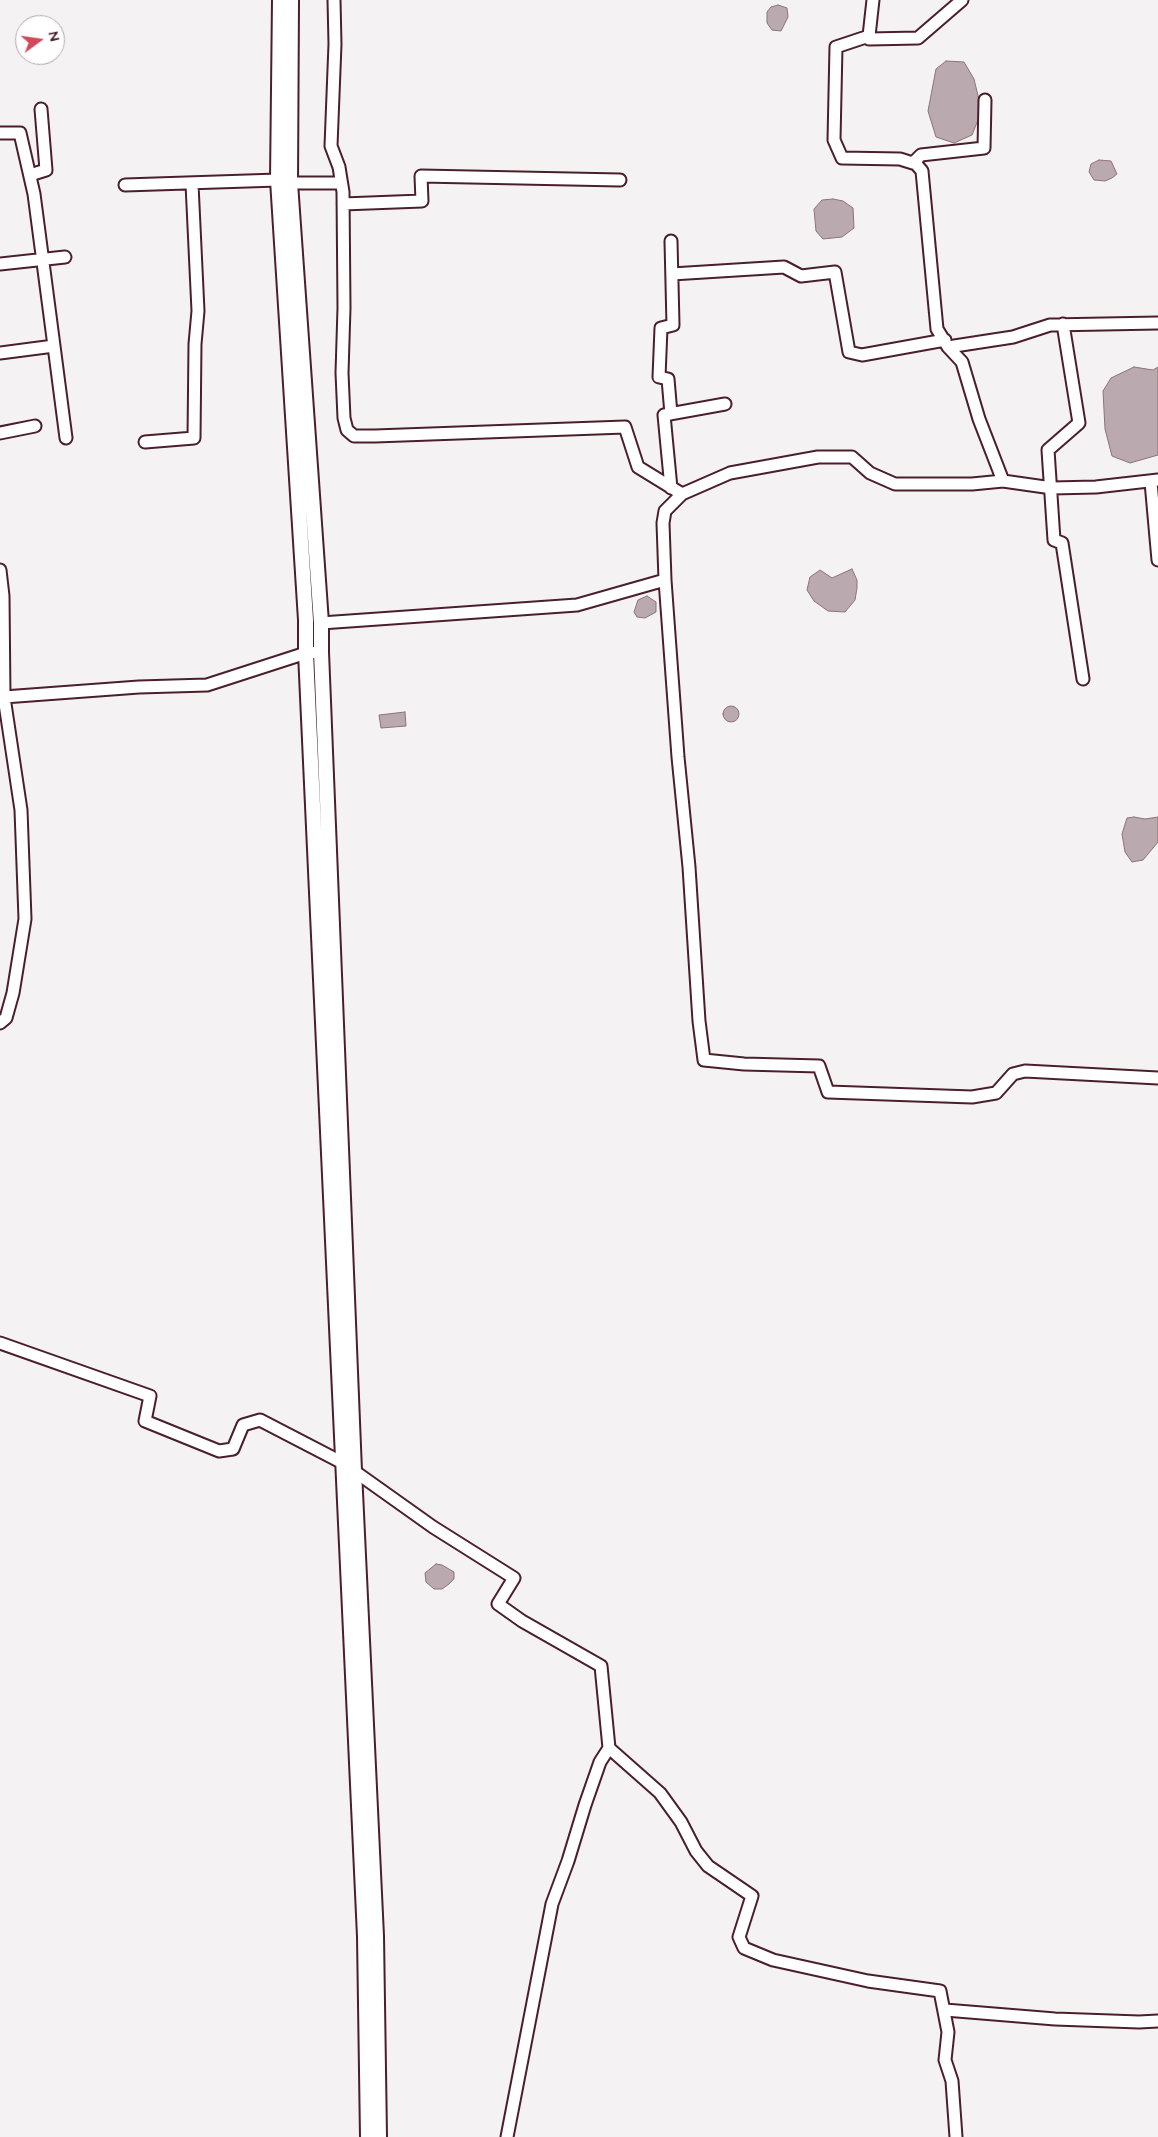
<!DOCTYPE html>
<html>
<head>
<meta charset="utf-8">
<style>
  body { margin:0 }
  #map { position:relative; width:1158px; height:2137px; overflow:hidden; background:#f4f2f2; font-family:"Architects Daughter",sans-serif }
  canvas { display:block }
  .north { position:absolute; left:15px; top:15px; width:50px; height:50px; box-sizing:border-box; background:#fff; border:1px solid #b7a5aa; border-radius:50%; rotate:76deg; font-size:14px; font-weight:700; line-height:20px; text-align:center; color:#4a1f2b }
  .north::after { content:''; display:block; margin:auto; width:18px; height:22px; background:#d1495b; clip-path:polygon(50% 0,100% 100%,50% 72%,0 100%) }
</style>
</head>
<body>
<div id="map">
<canvas width="1158" height="2137"></canvas>
<div class="north">N</div>
</div>
<script>
const ctx = document.querySelector('canvas').getContext('2d');
ctx.lineJoin = 'round';
function paint(path, color) { ctx.fillStyle = color; ctx.fill(path, 'evenodd'); }
const shape = rows => new Path2D(rows.map(r => 'M' + r).join(''));
function stroke(path, color, width, dash) { ctx.strokeStyle = color; ctx.lineWidth = width; ctx.lineCap = dash ? 'butt' : 'round'; ctx.setLineDash(dash || []); ctx.stroke(path); }
const water = shape([
  [778,5,787,8,788,17,781,31,772,30,767,23,767,12,771,7,778,5],
  [946,61,964,62,974,79,980,104,978,120,972,135,954,143,936,137,928,111,936,69,946,61],
  [1099,160,1111,161,1117,174,1112,178,1105,181,1094,180,1089,172,1091,164,1099,160],
  [833,199,843,201,853,208,854,228,842,237,823,239,816,231,814,209,822,200,833,199],
  [1134,367,1153,370,1158,367,1158,455,1130,463,1112,456,1105,429,1103,391,1111,378,1134,367],
  [852,569,857,580,857,588,855,600,845,612,828,611,814,601,807,590,810,577,820,570,832,578,852,569],
  [647,596,656,602,656,612,645,618,637,617,634,612,638,600,647,596],
  '723 714a8 8 0 1 1 16 0a8 8 0 1 1-16 0Z',
  [405,712,406,726,381,728,379,715,405,712],
  [1134,817,1145,819,1158,817,1158,842,1143,860,1132,862,1125,852,1122,834,1127,818,1134,817],
  [436,1564,442,1565,454,1572,454,1579,449,1584,442,1589,434,1589,426,1582,425,1573,436,1564]
]);
paint(water, '#baa9ae');
stroke(water, '#8d727a', 1);
const minor = shape([
  [334,0,335,44,331,146,339,167,343,192,344,308,342,373,344,418,347,430,354,436,375,436,625,427,638,467,682,494],
  [873,0,869,36,836,47,834,140,842,158,900,159,916,164,922,171,937,329,948,347,962,362,979,419,1003,481],
  [869,39,918,38,962,0],
  [0,133,20,133,34,194,54,346],
  [913,163,921,155,984,148,985,100],
  [30,175,46,170,41,109],
  [125,185,278,180,290,183,341,183],
  [343,204,422,201,421,176,620,180],
  [671,241,673,325,661,328,659,377,668,379,671,414],
  [0,264,65,257],
  [672,274,784,267,801,276,835,272,849,352,862,355,945,340],
  [1063,324,1079,423,1048,450,1054,540,1062,543,1083,679],
  [948,347,1013,337,1050,325,1158,323],
  [0,353,54,346,66,438],
  [0,433,35,426],
  [145,442,194,438,195,344,198,311,192,184],
  [1158,480,1096,487,1052,488,1003,481,972,484,895,484,870,473,852,457,818,457,730,473,682,494,665,511,663,523,665,580,678,757,689,867,699,1021,704,1060,744,1064,819,1066,828,1092,972,1097,996,1093,1013,1074,1025,1071,1158,1078],
  [1151,482,1158,560],
  [671,488,664,415,725,404],
  [0,570,3,596,4,697,21,810,25,919,13,993,6,1018,0,1023],
  [321,623,577,605,665,580],
  [4,697,139,687,207,685,306,653,321,652],
  [0,1343,150,1396,145,1421,219,1451,233,1449,243,1425,260,1420,343,1463,433,1527,514,1578,498,1604,522,1621,601,1666,609,1748,660,1793,681,1822,696,1851,708,1866,752,1896,739,1937,744,1948,773,1960,868,1981,940,1991,948,2032,945,2060,952,2081,956,2137],
  [945,2010,1055,2019,1139,2022,1158,2021],
  [507,2137,552,1904,568,1861,585,1805,600,1762,609,1748]
]);
const major = shape([
  [280,0,278,180,306,620,306,653,365,1936,368,2137],
  [291,0,290,183,321,623,321,652,354,1471,376,1936,379,2137]
]);
stroke(minor, '#4a1f2b', 15);
stroke(major, '#4a1f2b', 18);
stroke(minor, '#fff', 11);
stroke(major, '#fff', 14);
</script>
</body>
</html>
